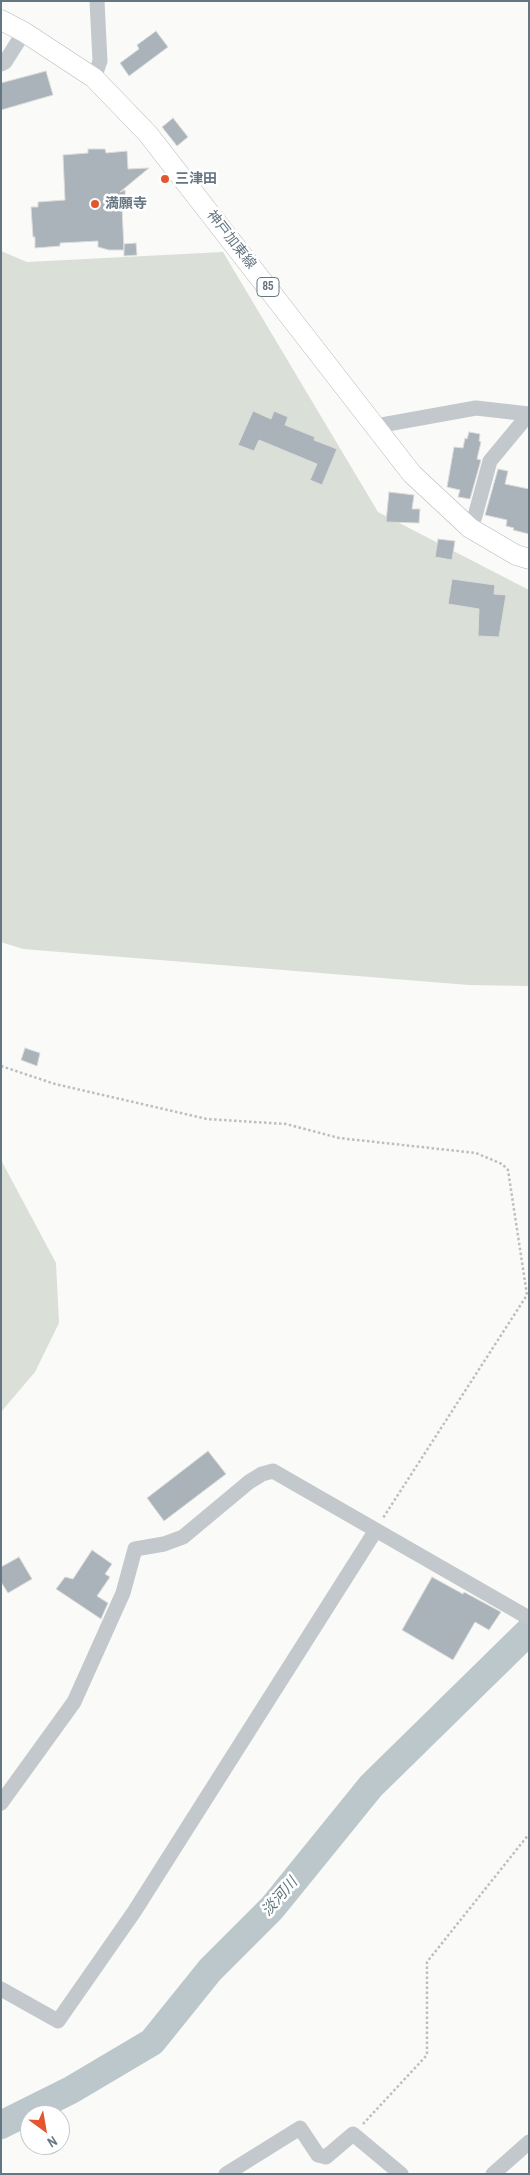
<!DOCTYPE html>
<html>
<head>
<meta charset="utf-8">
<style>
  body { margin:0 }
  #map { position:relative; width:530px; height:2175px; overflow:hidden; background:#fafaf8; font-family:"Archivo Narrow",sans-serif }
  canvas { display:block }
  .frame { position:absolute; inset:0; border:2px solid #657683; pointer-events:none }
  .north { position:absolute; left:20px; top:2105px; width:50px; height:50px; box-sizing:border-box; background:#fff; border:1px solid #c1c8cd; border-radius:50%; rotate:148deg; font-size:14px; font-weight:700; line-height:20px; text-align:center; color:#657683 }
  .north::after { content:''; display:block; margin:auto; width:18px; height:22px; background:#e4572e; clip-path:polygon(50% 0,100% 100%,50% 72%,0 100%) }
</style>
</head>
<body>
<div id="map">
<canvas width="530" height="2175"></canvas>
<div class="frame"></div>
<div class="north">N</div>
</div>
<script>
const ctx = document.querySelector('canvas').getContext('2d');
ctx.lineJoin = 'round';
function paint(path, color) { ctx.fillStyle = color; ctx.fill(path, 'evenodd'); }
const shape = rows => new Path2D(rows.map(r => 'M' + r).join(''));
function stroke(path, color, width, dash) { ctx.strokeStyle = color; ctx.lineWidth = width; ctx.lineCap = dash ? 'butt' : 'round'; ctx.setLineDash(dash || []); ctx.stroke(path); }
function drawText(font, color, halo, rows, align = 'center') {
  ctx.font = font + ' "Archivo Narrow","Noto Sans JP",sans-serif'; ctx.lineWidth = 5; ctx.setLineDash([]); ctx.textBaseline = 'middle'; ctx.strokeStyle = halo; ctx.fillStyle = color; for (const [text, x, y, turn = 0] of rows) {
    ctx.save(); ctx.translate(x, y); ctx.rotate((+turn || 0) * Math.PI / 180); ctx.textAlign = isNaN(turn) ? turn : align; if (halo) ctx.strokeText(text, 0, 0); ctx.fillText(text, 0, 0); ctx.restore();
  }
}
paint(shape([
  [1,251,27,262,223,252,378,512,529,590,529,986,469,985,23,949,1,942],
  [1,1160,56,1263,59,1323,35,1372,1,1412]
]), '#dadfd7');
stroke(shape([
  [1,2125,71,2090,152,2042,210,1970,272,1908,371,1786,529,1631]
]), '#bbc7cb', 28);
const building = shape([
  [156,31,168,47,129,76,120,63,139,49,137,45,156,31],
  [46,71,53,95,1,110,1,83,46,71],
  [173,118,188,137,177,146,162,127,173,118],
  [88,149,105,149,106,153,127,151,128,169,149,168,120,192,125,190,126,208,122,208,124,250,109,250,98,247,98,241,60,243,60,246,35,248,35,237,33,237,31,207,38,207,38,202,65,200,63,155,88,153,88,149],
  [136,243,137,255,124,256,124,244,136,243],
  [253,411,271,419,274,411,288,417,285,425,315,437,314,440,337,449,322,485,310,480,317,464,259,440,254,451,238,445,253,411],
  [469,432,480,434,479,441,481,442,477,459,481,460,470,499,458,497,460,490,447,487,454,447,463,448,465,438,467,439,469,432],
  [498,469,508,471,505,484,529,489,529,534,513,530,514,528,506,526,507,520,485,515,498,469],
  [389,492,414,495,412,509,420,509,419,523,386,522,389,492],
  [438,539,455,541,452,560,435,557,438,539],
  [452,579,495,585,494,594,506,595,499,637,478,636,479,609,448,604,452,579],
  [25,1048,40,1053,37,1066,21,1060,25,1048],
  [208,1451,226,1474,164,1521,147,1498,208,1451],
  [92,1550,112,1564,105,1574,110,1577,97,1596,108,1603,101,1619,56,1589,65,1577,73,1579,92,1550],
  [19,1557,32,1579,8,1593,1,1582,1,1567,19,1557],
  [432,1577,463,1594,464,1592,501,1612,489,1630,475,1622,453,1660,402,1630,432,1577]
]);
paint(building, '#aab3b9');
stroke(building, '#dcdcda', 1);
const major = shape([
  [1,20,24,32,94,78,148,134,412,474,470,528,516,555,529,559]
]);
stroke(major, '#b5babe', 21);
stroke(shape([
  [1,1066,55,1084,207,1119,286,1124,339,1138,476,1153,502,1164,508,1170,527,1295,383,1518],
  [363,2124,427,2055,427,1962,529,1834]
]), '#bbbfc2', 2.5, [2.5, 2.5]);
stroke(shape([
  [1,64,5,62,24,32],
  [94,78,100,61,97,1],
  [376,426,476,408,529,414],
  [470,528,475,516,490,461,529,414],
  [1,1803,74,1702,123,1593,135,1549,164,1544,183,1537,249,1482,262,1474,273,1471,529,1618],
  [1,1989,58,2021,134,1912,376,1530],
  [226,2174,300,2128,318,2155,326,2157,353,2134,401,2174],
  [493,2174,529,2142]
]), '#c3c8cc', 15);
stroke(major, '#fff', 20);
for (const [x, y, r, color] of [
  [165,179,5,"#e4572e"],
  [95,204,5,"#e4572e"]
]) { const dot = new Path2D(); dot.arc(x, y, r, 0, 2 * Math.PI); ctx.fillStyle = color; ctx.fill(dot); stroke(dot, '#fff', 2); }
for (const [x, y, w] of [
  [268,287,22]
]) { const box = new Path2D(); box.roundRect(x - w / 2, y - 9.5, w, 19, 4); ctx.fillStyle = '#fff'; ctx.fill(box); stroke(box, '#657683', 1); }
drawText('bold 12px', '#657683', null, [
  ["85",268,287]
]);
drawText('bold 14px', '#657683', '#fff', [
  ["三津田",175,179],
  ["満願寺",105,204]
], 'left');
drawText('14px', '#657683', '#fff', [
  ["神戸加東線",231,240,52]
]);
drawText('italic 15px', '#60757c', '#fff', [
  ["淡河川",280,1897,-49]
]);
</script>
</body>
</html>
